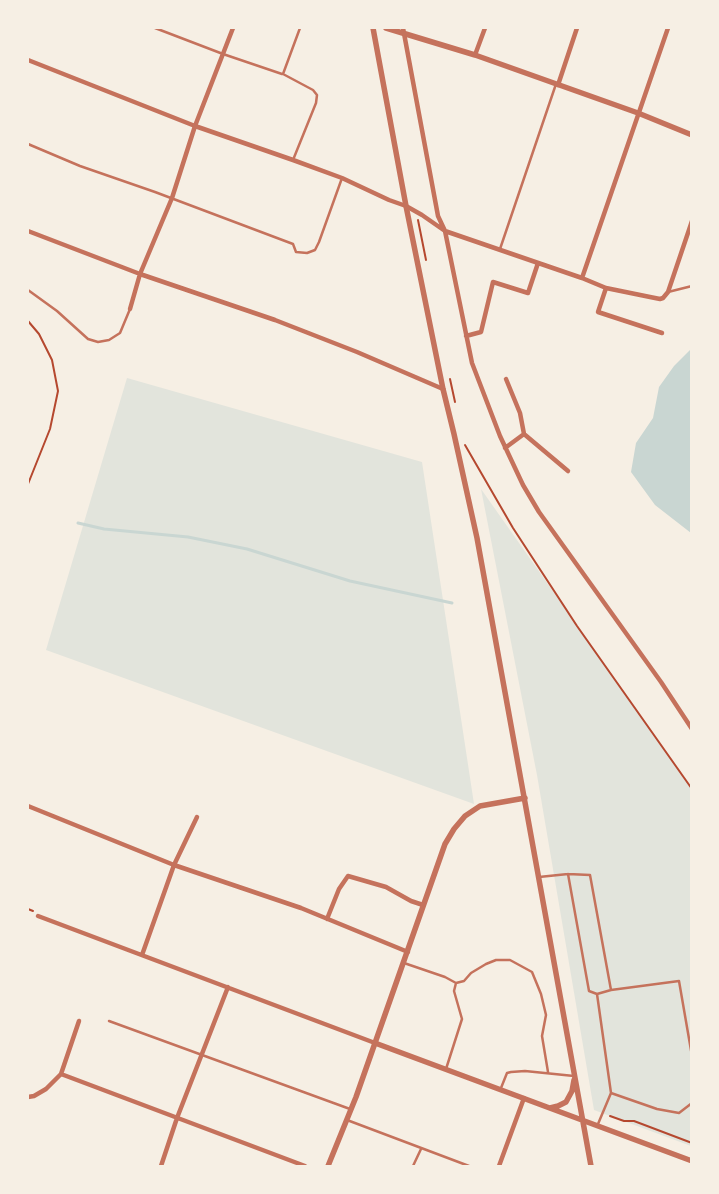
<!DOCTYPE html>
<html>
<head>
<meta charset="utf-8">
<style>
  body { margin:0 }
  #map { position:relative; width:719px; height:1194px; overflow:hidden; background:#f6efe4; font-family:Lato,sans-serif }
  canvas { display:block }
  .frame { position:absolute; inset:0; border:29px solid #f6efe4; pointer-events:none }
</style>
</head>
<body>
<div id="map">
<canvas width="719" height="1194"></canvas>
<div class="frame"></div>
</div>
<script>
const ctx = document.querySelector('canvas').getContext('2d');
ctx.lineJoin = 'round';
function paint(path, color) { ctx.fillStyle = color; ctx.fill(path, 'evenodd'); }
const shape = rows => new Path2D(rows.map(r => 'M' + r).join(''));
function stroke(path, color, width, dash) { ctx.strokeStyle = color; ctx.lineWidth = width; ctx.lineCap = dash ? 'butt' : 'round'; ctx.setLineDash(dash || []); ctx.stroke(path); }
paint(shape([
  [127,378,422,462,474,804,46,650],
  [481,489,691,787,691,1146,594,1110,537,775]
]), '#e2e4dc');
paint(shape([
  [691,349,691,533,655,505,631,472,636,443,653,418,659,387,674,366]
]), '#c9d6d2');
stroke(shape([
  [78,523,104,529,188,537,247,549,350,581,452,603]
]), '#c9d6d2', 3);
stroke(shape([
  [418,220,426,260],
  [28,321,39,334,52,360,58,391,50,429,28,484],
  [450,379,455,402],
  [465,445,513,528,577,626,692,789],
  [28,909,33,911],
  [610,1116,624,1121,634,1121,692,1143]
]), '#b5482f', 2);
stroke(shape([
  [155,28,223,54,282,74],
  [28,144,80,166,155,192,293,244,296,252,307,253,315,250,319,242,342,178],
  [293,160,316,103,317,95,313,90,283,74,300,28],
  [500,249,556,84],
  [28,290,57,311,88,339,98,342,109,340,120,333,130,309],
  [668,292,692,286],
  [568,874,589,991,597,994,611,990,679,981,692,1056],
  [539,877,568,874,590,875,611,990],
  [404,963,445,977,456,983,464,981,471,973,486,964,496,960,510,960,532,972,541,994,546,1015,542,1036,548,1072],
  [597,994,611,1093,598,1124],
  [109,1021,350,1109],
  [446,1069,462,1019,454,991,456,983],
  [501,1088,507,1073,511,1072,525,1071,574,1076],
  [611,1093,657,1109,679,1113,692,1103],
  [347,1120,469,1166],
  [413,1166,421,1149]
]), '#c5725c', 2.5);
stroke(shape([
  [403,28,438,216,445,231,472,363,500,436,523,485,539,512,661,682,692,729],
  [475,55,485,28],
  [28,60,195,126,293,160,342,178,389,200,406,206,422,215,445,231,582,278,606,288,650,297,660,299,663,298,668,292,692,221],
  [558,85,577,28],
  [28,231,140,274,275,320,357,352,443,389],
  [582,278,668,28],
  [606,288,598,312,662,333],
  [130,309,140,274,172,198,195,126,233,28],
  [466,336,481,332,493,282,528,293,538,263],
  [524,434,568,471],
  [505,448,524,434,520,413,506,379],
  [28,806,174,865,301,908,408,952],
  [38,916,375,1043],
  [327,919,339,889,348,876,386,887,411,901,423,905],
  [142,955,174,865,197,817],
  [61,1074,305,1166],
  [28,1097,34,1096,46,1089,61,1074,79,1021],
  [161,1166,177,1118,228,987],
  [499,1166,524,1098]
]), '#c5725c', 4.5);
stroke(shape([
  [373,28,406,206,443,389,454,434,477,538,591,1166],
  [386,28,475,55,638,113,692,135],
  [375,1043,692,1161],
  [550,1108,558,1106,566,1102,572,1091,574,1080],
  [328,1166,356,1097,445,844,454,829,465,816,480,806,525,798]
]), '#c5725c', 5.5);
</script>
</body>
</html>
